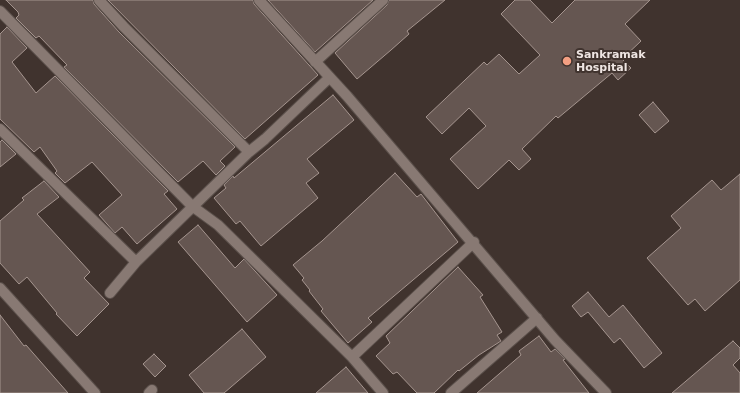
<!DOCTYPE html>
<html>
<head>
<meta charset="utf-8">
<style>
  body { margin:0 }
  canvas { display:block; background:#40332e }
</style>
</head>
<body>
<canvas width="740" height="393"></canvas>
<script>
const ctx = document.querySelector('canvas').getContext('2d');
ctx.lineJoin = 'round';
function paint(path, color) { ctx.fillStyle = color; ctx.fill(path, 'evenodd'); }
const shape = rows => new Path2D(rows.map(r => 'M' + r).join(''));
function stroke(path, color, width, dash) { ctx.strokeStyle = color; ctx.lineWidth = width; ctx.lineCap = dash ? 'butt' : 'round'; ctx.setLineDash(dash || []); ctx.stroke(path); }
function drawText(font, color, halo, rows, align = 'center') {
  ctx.font = font + ' "DejaVu Sans",sans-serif'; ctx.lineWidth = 4; ctx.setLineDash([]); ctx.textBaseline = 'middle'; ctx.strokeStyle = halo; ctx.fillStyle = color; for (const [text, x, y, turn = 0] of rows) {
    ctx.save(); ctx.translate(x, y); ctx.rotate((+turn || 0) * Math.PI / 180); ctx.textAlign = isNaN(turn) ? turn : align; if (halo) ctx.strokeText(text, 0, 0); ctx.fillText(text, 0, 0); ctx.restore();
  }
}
const building = shape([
  [6,0,93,0,94,4,119,32,235,147,220,161,225,166,216,175,203,161,178,182,64,67,67,65,39,36,36,38,16,18,19,15,18,12,6,0],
  [108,0,253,0,254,4,318,75,245,139,108,0],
  [268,0,373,0,315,52,268,0],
  [389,0,445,0,407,31,409,34,391,50,357,79,335,53,387,5,389,0],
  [515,0,530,0,552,23,575,0,650,0,625,24,641,41,622,59,631,68,618,80,612,73,558,118,556,116,522,149,531,159,519,170,509,160,478,189,450,159,486,126,469,108,442,134,426,117,484,62,487,65,499,54,519,74,540,55,501,14,515,0],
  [7,27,27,48,12,62,36,93,55,76,168,191,164,194,177,209,137,244,122,227,115,233,99,215,122,195,92,162,65,183,55,173,57,171,40,147,34,152,0,119,0,34,7,27],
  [333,95,354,120,307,159,319,173,306,183,318,198,261,246,240,221,236,224,214,198,226,188,224,185,233,176,234,178,333,95],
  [653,102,669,121,655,133,639,115,653,102],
  [2,140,16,154,0,167,0,142,2,140],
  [395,173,417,197,421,194,458,242,368,318,372,322,348,343,321,311,323,309,309,291,310,290,302,280,304,278,293,265,322,241,395,173],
  [740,174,740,280,705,311,695,299,688,305,647,258,681,228,671,216,712,180,721,190,740,174],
  [44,181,59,197,37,214,90,272,84,278,109,304,77,336,56,314,57,313,27,277,19,284,0,263,0,221,24,200,22,198,44,181],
  [198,225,235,268,244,259,277,295,247,322,178,242,198,225],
  [458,267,483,295,480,297,502,332,497,335,501,341,479,355,459,371,458,370,434,393,417,393,397,372,393,374,376,356,390,343,386,336,458,267],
  [588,292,609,317,623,305,662,353,644,368,620,338,614,343,588,312,581,317,572,306,588,292],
  [0,315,24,346,26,345,68,393,0,393,0,315],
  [242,329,266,357,224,393,204,393,189,375,242,329],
  [539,336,551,352,555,349,565,359,563,360,589,393,477,393,521,355,519,351,539,336],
  [733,341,740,348,740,358,733,365,740,373,740,393,672,393,733,341],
  [154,354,166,366,155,377,143,364,154,354],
  [346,367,368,393,316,393,346,367]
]);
paint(building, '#655651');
stroke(building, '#a5958f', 1);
const street = shape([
  [99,0,124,27,249,152,265,139,329,78],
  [259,0,347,96,555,340,606,393],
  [0,11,192,206,218,225,352,357,383,393],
  [315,62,383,0],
  [0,129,136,262],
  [0,288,95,393],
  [110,293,136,262,249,152],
  [352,357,474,242],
  [149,393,152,390],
  [451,393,537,318]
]);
stroke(street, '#5b504b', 12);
stroke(street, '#887973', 10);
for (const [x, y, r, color] of [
  [567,61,5,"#f39f82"]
]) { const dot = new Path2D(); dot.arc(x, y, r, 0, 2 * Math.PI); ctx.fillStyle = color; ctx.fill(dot); stroke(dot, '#40332e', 1.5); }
drawText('bold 11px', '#eee5e2', '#40332e', [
  ["Sankramak",576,55],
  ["Hospital",576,68]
], 'left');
</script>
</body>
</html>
